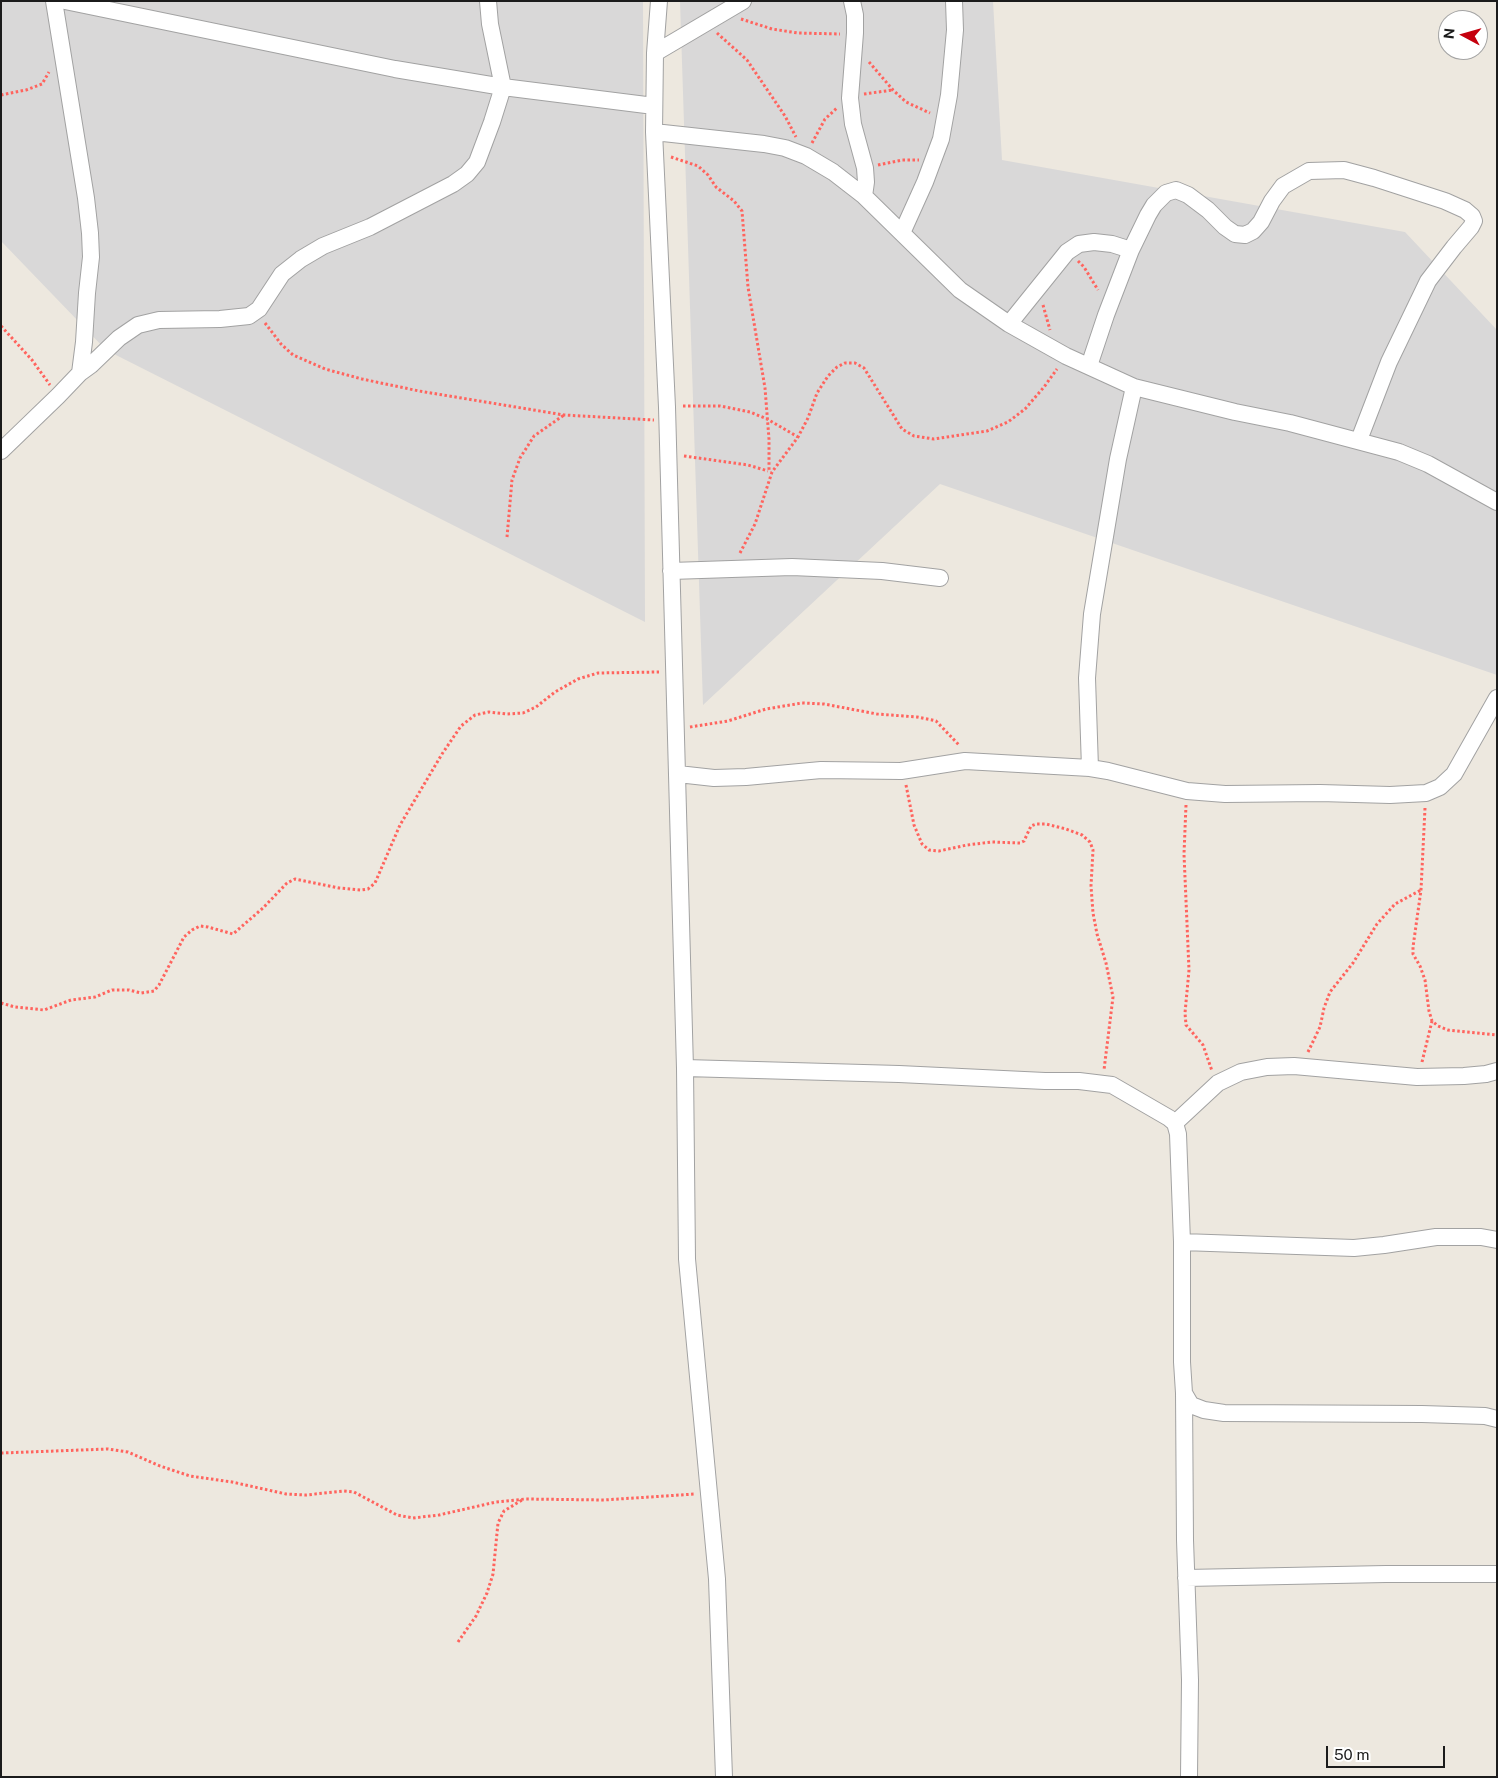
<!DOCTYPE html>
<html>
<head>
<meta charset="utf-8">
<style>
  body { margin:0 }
  #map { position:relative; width:1498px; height:1778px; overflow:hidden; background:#ede8df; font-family:"Public Sans",sans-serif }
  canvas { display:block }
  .frame { position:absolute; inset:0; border:2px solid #1b1b1b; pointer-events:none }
  .north { position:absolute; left:1438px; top:10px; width:50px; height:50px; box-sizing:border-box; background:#fff; border:1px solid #a4a4a4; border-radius:50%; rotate:276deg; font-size:14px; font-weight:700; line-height:20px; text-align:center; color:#1b1b1b }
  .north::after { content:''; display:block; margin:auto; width:18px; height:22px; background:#c5000e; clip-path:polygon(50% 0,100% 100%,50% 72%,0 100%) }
  .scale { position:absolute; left:1326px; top:1746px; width:119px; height:22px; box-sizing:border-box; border:2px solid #1b1b1b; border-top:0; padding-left:6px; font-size:15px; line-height:18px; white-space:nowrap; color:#1b1b1b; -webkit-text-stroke:4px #fff; paint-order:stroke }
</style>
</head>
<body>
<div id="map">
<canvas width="1498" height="1778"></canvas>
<div class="frame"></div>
<div class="north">N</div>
<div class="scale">50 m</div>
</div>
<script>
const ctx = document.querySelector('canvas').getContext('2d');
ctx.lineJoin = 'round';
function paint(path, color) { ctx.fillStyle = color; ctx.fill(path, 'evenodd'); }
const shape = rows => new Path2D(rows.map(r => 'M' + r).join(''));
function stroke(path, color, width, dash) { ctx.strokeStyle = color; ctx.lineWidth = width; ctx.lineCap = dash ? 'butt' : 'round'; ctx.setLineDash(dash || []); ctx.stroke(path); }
paint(shape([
  [1,1,643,1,645,622,106,350,1,241],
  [680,1,993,1,1002,160,1405,232,1497,330,1497,675,940,484,703,705]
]), '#d9d8d8');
const minor = shape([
  [65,1,395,69,503,87,654,106],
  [659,1,655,53,654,132,667,407,685,1068,687,1259,717,1579,724,1777],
  [852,1,855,15,855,33,850,98,853,124,865,168,866,182,864,196],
  [655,53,743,1],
  [654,132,764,144,785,148,806,156,833,172,864,196,960,290,1009,324,1066,356,1134,387,1235,412,1290,423,1399,452,1428,464,1497,502],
  [902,233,925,182,941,139,949,95,955,30,954,1],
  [1009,324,1067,252,1079,244,1094,242,1112,244,1131,250],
  [1089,366,1106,315,1131,250,1148,215,1154,205,1166,193,1176,190,1188,195,1208,210,1225,227,1235,234,1245,235,1253,231,1261,222,1272,201,1283,186,1309,171,1344,170,1374,178,1445,201,1465,210,1472,216,1474,221,1471,227,1454,247,1428,281,1389,362,1359,440],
  [80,373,91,365,119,338,138,325,159,320,220,319,249,316,259,309,282,274,301,259,323,246,370,227,453,184,467,174,477,162,492,122,503,87,490,24,488,1],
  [1,451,58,396,80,373,84,342,87,293,91,257,90,233,86,198,54,1],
  [671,571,792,567,882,571,940,578],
  [1090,768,1087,678,1092,614,1118,459,1134,387],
  [678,774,714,778,746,777,821,770,901,771,965,761,1090,768,1108,771,1187,791,1225,794,1320,793,1390,795,1426,793,1440,787,1454,774,1497,698],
  [685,1068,899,1074,1045,1081,1079,1081,1112,1085,1169,1118,1175,1123,1178,1134,1182,1242,1182,1362,1184,1393,1191,1405,1204,1410,1224,1413,1422,1414,1485,1416,1497,1419],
  [1175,1123,1218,1083,1241,1072,1267,1067,1294,1066,1417,1077,1464,1076,1486,1074,1497,1071],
  [1182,1242,1354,1248,1384,1245,1436,1237,1481,1237,1497,1240],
  [1184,1393,1185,1540,1190,1680,1189,1777],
  [1186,1578,1386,1574,1497,1574]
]);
stroke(minor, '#a2a2a2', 18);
stroke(shape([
  [741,19,772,29,798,33,840,34],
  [717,33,747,60,785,116,796,137],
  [869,62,893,90,906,102,930,113],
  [864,94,893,90],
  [1,95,26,90,42,84,49,72],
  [812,143,825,119,837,108],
  [671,157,698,166,708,175,716,187,734,201,742,211,748,287,765,388,769,439,769,471],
  [878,165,902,160,919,160],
  [1078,261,1084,267,1098,290],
  [1043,305,1050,330],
  [265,323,281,344,293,355,325,369,362,379,419,391,564,415,654,420],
  [1,326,32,360,50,385],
  [683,406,720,406,750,412,767,419,798,437],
  [684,456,748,465,768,471],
  [507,537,512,480,520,458,534,436,564,415],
  [740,553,755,524,772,472,798,437,808,418,817,393,828,376,837,367,845,363,855,363,864,368,902,429,914,436,934,439,987,431,1008,422,1025,409,1044,387,1057,369],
  [690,727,728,721,766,709,802,703,824,704,877,714,917,717,932,720,936,721,959,745],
  [906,785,914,825,922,844,929,850,939,851,967,845,992,842,1020,843,1024,841,1031,826,1036,824,1046,824,1066,829,1082,835,1090,842,1093,850,1091,886,1093,913,1097,934,1106,963,1113,997,1104,1070],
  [1186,805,1184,854,1189,970,1185,1013,1186,1025,1203,1045,1212,1071],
  [1425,808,1421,890,1413,947,1413,954,1420,966,1425,980,1429,1011,1432,1021,1438,1026,1448,1030,1497,1035],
  [1,1003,15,1007,44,1010,71,1000,95,997,112,990,129,990,141,993,154,991,159,985,184,937,192,930,200,926,208,927,233,934,263,908,287,883,295,879,339,888,361,890,368,889,375,883,400,825,442,754,461,726,475,715,489,712,507,714,523,713,536,707,555,692,578,679,598,673,659,672],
  [1308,1052,1320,1027,1324,1008,1330,992,1353,963,1377,924,1395,904,1421,890],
  [1422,1062,1432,1021],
  [1,1453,108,1449,128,1452,160,1466,190,1476,232,1482,286,1494,306,1495,344,1491,354,1492,397,1515,413,1518,439,1515,496,1502,525,1499,604,1500,695,1494],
  [458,1642,476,1616,487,1593,493,1574,498,1523,504,1511,522,1500]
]), '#ff645e', 3, [2.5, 2.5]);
stroke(minor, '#fff', 16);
</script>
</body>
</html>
